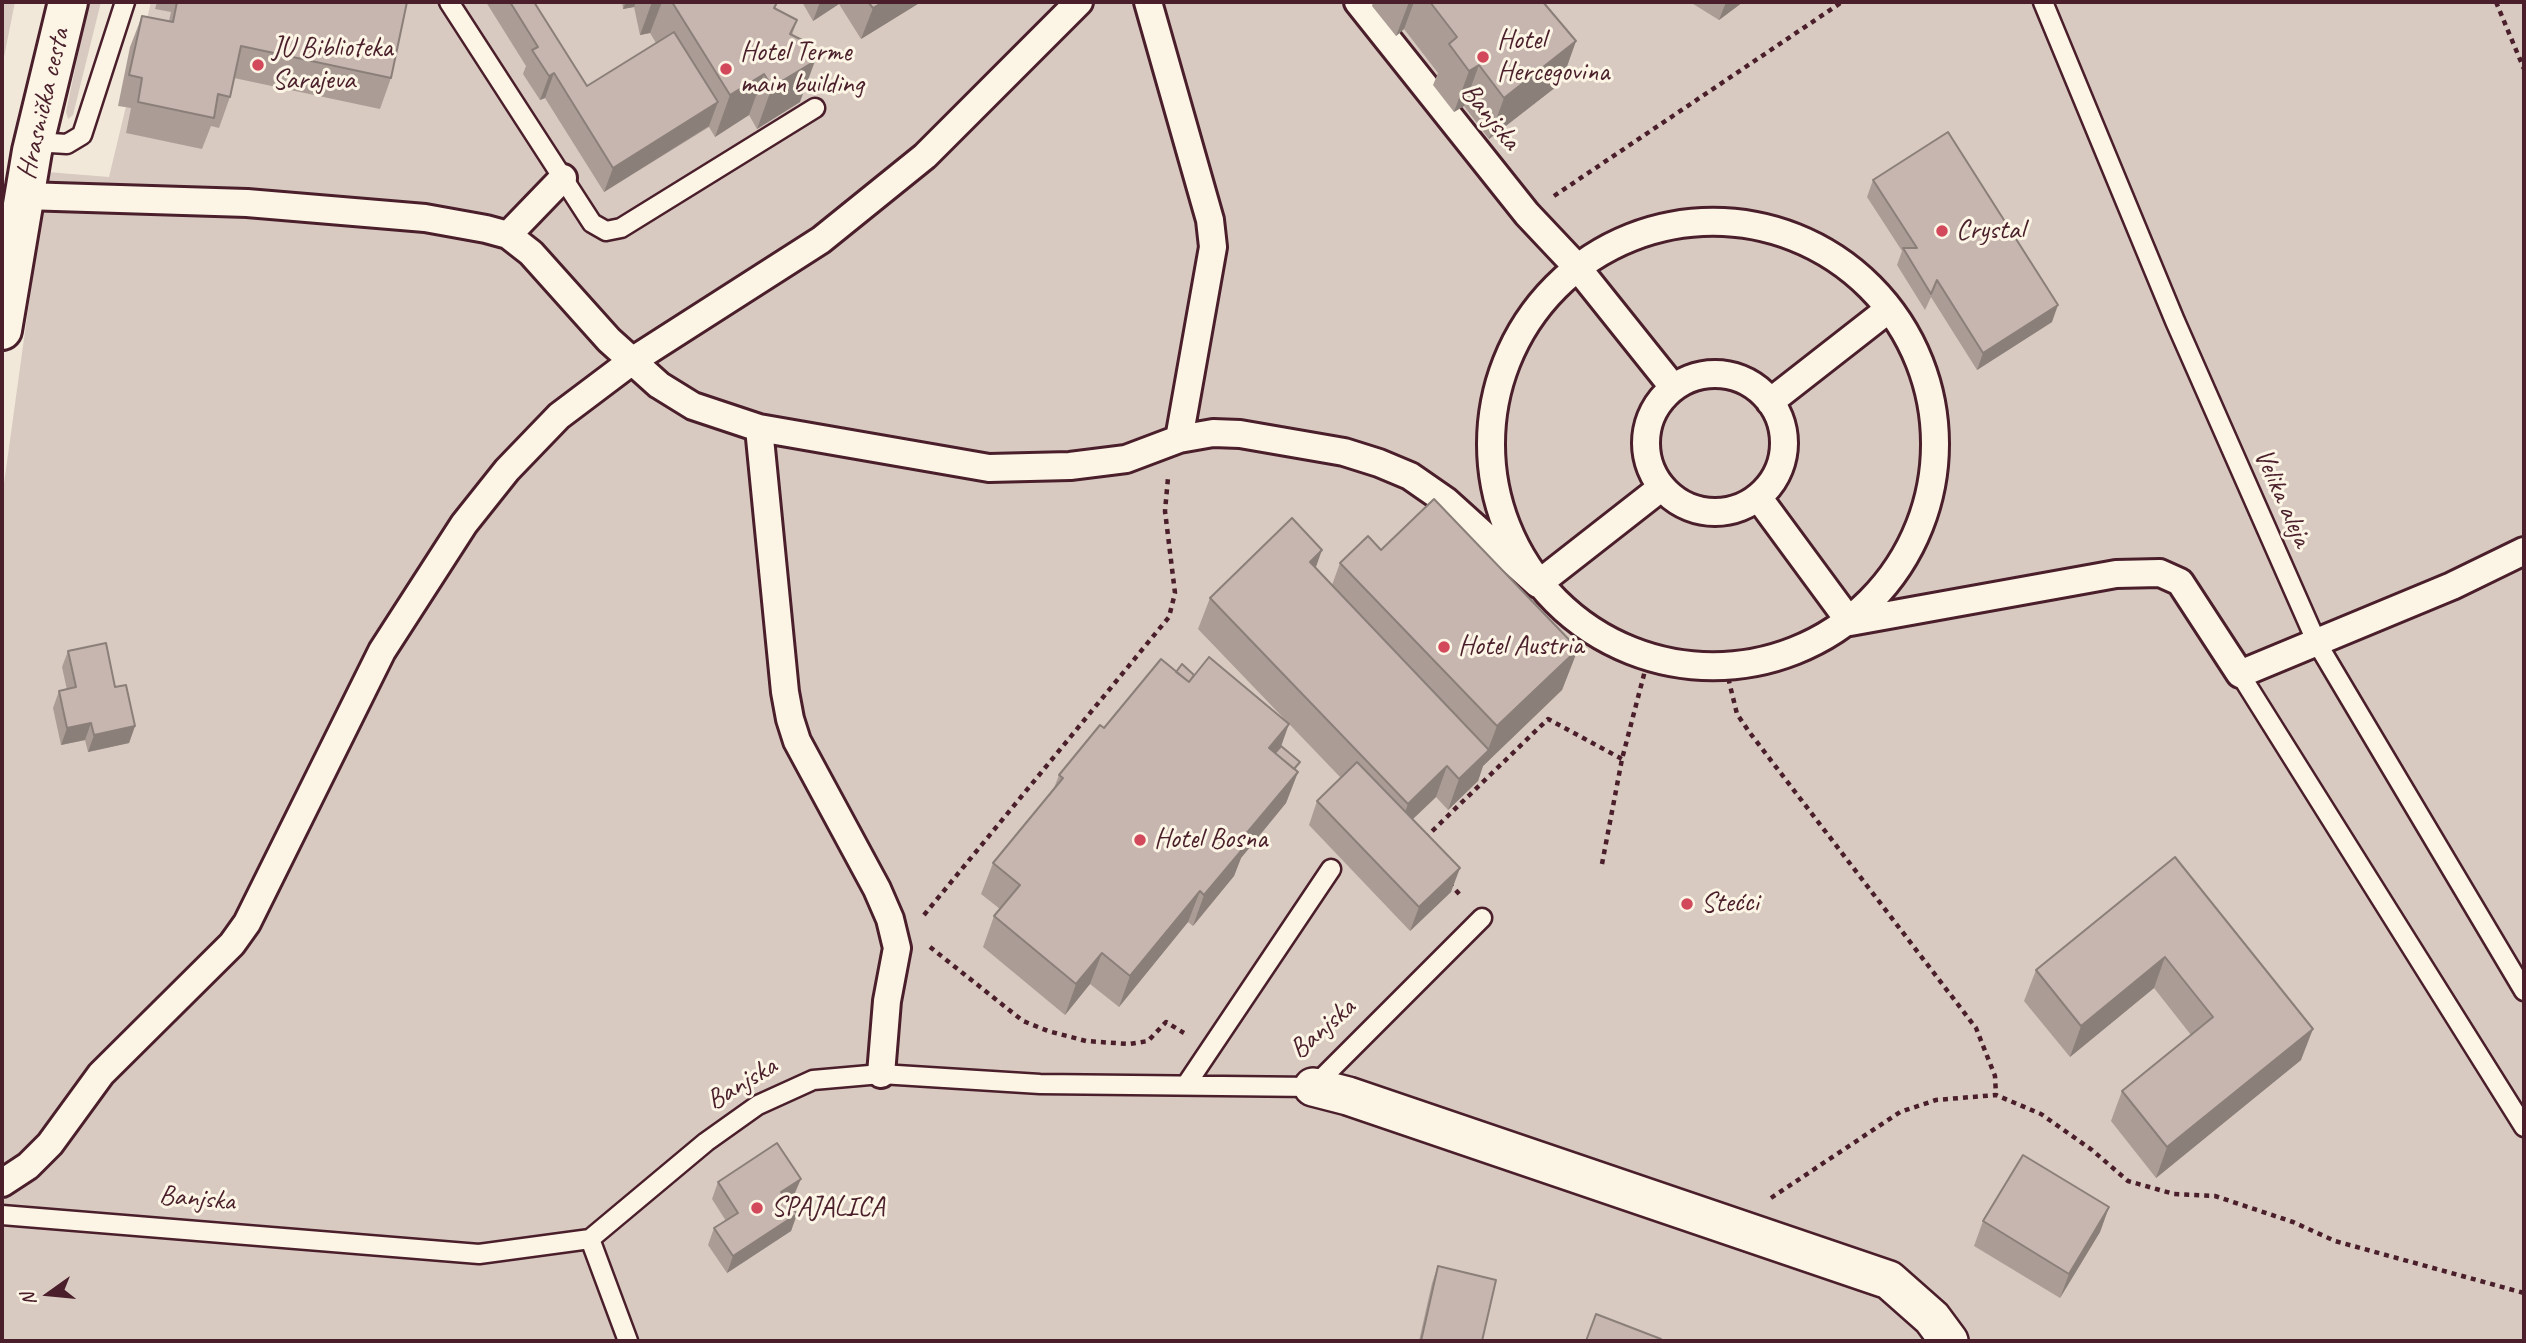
<!DOCTYPE html>
<html>
<head>
<meta charset="utf-8">
<style>
  body { margin:0 }
  #map { position:relative; width:2526px; height:1343px; overflow:hidden; background:#f1e8da; font-family:Caveat,sans-serif }
  canvas { display:block }
  .frame { position:absolute; inset:0; border:4px solid #4a1f2b; pointer-events:none }
  .north { position:absolute; left:14px; top:1259px; width:70px; height:70px; -webkit-text-stroke:5px #fcf5e5; paint-order:stroke; rotate:255deg; font-size:19px; font-weight:700; line-height:28px; text-align:center; color:#4a1f2b }
  .north::after { content:''; display:block; margin:auto; width:24px; height:32px; background:#4a1f2b; clip-path:polygon(50% 0,100% 100%,50% 72%,0 100%) }
</style>
</head>
<body>
<div id="map">
<canvas width="2526" height="1343"></canvas>
<div class="frame"></div>
<div class="north">N</div>
</div>
<script>
const ctx = document.querySelector('canvas').getContext('2d');
ctx.lineJoin = 'round';
function paint(path, color) { ctx.fillStyle = color; ctx.fill(path, 'evenodd'); }
const shape = rows => new Path2D(rows.map(r => 'M' + r).join(''));
function stroke(path, color, width, dash) { ctx.strokeStyle = color; ctx.lineWidth = width; ctx.lineCap = dash ? 'butt' : 'round'; ctx.setLineDash(dash || []); ctx.stroke(path); }
function drawText(font, color, halo, rows, align = 'center') {
  ctx.font = font + ' Caveat,sans-serif'; ctx.lineWidth = 6; ctx.setLineDash([]); ctx.textBaseline = 'middle'; ctx.strokeStyle = halo; ctx.fillStyle = color; for (const [text, x, y, turn = 0] of rows) {
    ctx.save(); ctx.translate(x, y); ctx.rotate((+turn || 0) * Math.PI / 180); ctx.textAlign = isNaN(turn) ? turn : align; if (halo) ctx.strokeText(text, 0, 0); ctx.fillText(text, 0, 0); ctx.restore();
  }
}
paint(shape([
  [2,2,15,2,2,67],
  [89,2,101,2,73,115,68,119,66,112],
  [151,2,2524,2,2524,1341,2,1341,2,498,47,172,109,177]
]), '#d8cac0');
const service = shape([
  [449,2,592,223,606,231,621,228,815,108],
  [2043,2,2175,321,2317,643,2524,991],
  [34,142,67,144,82,135,125,2],
  [2240,674,2524,1127],
  [1186,1085,1331,869],
  [2,1215,479,1254,590,1239,706,1142,758,1105,813,1080,881,1074,1040,1084,1313,1087,1482,918],
  [590,1239,628,1341]
]);
const pedestrian = shape([
  [1358,2,1527,214,1577,267,1673,387],
  [24,196,247,203,425,218,486,229,508,235,531,253,609,340,659,385,693,406,759,428,989,468,1070,466,1126,459,1179,439,1213,247,1210,220,1148,2],
  '1491 444a222 222 0 1 1 444 0a222 222 0 1 1-444 0Z',
  [508,235,563,178],
  '1646 443a69 69 0 1 1 138 0a69 69 0 1 1-138 0Z',
  [1770,402,1889,309],
  [759,428,785,692,790,719,797,741,877,889,890,919,897,948,887,1001,881,1074],
  [1179,439,1213,433,1240,434,1344,452,1379,463,1410,476,1446,501,1538,584,1662,487],
  [1758,497,1850,622,2116,574,2160,573,2180,582,2240,674,2452,586,2524,551],
  [2,1183,28,1166,50,1144,101,1074,232,944,247,923,382,651,464,524,507,470,559,416,632,361,821,240,925,156,1079,2]
]);
const minor = shape([
  [1313,1087,1348,1096,1889,1280,1932,1318,1949,1341]
]);
const tertiary = shape([
  [2,330,32,151,68,2]
]);
stroke(service, '#4a1f2b', 23);
stroke(pedestrian, '#4a1f2b', 32);
stroke(minor, '#4a1f2b', 42);
stroke(tertiary, '#4a1f2b', 44);
stroke(shape([
  [2496,2,2524,69],
  [1554,196,1842,2],
  [1726,669,1737,714,1750,733,1976,1028,1995,1076,1996,1095],
  [1425,838,1548,719,1622,759],
  [1602,864,1622,759,1648,659],
  [1449,883,1462,897],
  [924,915,1169,617,1175,593,1165,511,1168,478],
  [930,947,1023,1021,1048,1031,1086,1041,1129,1044,1148,1041,1166,1022,1184,1033],
  [1771,1198,1900,1112,1936,1100,1996,1095,2041,1114,2092,1150,2128,1181,2174,1194,2215,1196,2293,1222,2335,1241,2524,1293]
]), '#4a1f2b', 4.5, [5, 5]);
stroke(service, '#fcf5e5', 18);
stroke(pedestrian, '#fcf5e5', 26);
stroke(minor, '#fcf5e5', 37);
stroke(tertiary, '#fcf5e5', 38);
paint(shape([
  [157,2,407,2,391,78,380,109,234,78,230,97,219,128,211,126,202,149,126,133,131,108,118,106,130,47,142,16,169,21,171,12,155,9],
  [486,2,534,2,587,86,656,43,650,33,640,35,634,7,623,9,622,2,778,2,775,9,797,20,792,35,800,102,757,129,749,115,715,137,709,127,604,192,545,98,540,100,523,74,526,66],
  [802,2,921,2,861,39,839,4,813,21],
  [1373,2,1543,2,1576,41,1561,83,1489,139,1464,106,1454,112,1433,85,1438,73,1404,29,1396,36,1372,6],
  [1690,2,1743,2,1719,20],
  [1873,180,2052,322,1977,370,1931,297,1925,310,1897,265,1902,251,1867,197],
  [1381,550,1578,649,1562,690,1483,766,1478,781,1448,810,1436,797,1413,819,1451,892,1410,931,1309,825,1317,801,1341,778,1198,629,1210,598,1315,568,1332,585,1340,563],
  [68,651,115,687,135,726,129,743,88,752,85,740,61,745,53,708,59,691,67,690,62,667],
  [1176,672,1281,746,1298,772,1286,803,1241,858,1234,876,1193,926,1188,922,1119,1007,1090,984,1065,1015,983,947,994,916,1000,909,981,894,993,863,1054,788,1059,775,1104,728],
  [2175,857,2301,1060,2156,1178,2111,1121,2122,1091,2191,1035,2154,988,2070,1057,2024,1001,2036,970],
  [718,1182,794,1195,787,1200,797,1214,791,1231,727,1273,708,1245,714,1228,726,1221,712,1199],
  [2109,1207,2100,1232,2060,1298,1974,1246,1983,1221],
  [1438,1266,1482,1341,1419,1341,1432,1283]
]), '#ab9d96');
paint(shape([
  [626,2,636,2,634,7,623,9],
  [652,2,662,2,650,33,640,35],
  [820,2,840,2,839,4,813,21],
  [883,2,921,2,861,39,873,8],
  [1409,2,1414,2,1404,29,1396,36],
  [1726,2,1743,2,1719,20],
  [1576,41,1561,83,1489,139,1504,98],
  [815,61,800,102,757,129,772,87],
  [1479,65,1464,106,1454,112,1469,71],
  [554,73,545,98,540,100,549,76],
  [764,74,749,115,715,137,730,95],
  [718,102,709,126,604,192,613,168],
  [2058,305,2052,322,1977,370,1983,353],
  [1322,550,1311,581,1310,562],
  [1578,649,1562,690,1483,766,1478,781,1448,810,1459,779,1487,752,1497,726],
  [91,723,85,740,61,745,67,728],
  [1289,724,1278,755,1269,748],
  [135,726,129,743,88,752,94,735],
  [1447,766,1436,797,1396,835,1408,804],
  [1298,772,1286,803,1241,858,1234,876,1193,926,1204,895,1240,841],
  [1460,868,1451,892,1410,931,1419,907],
  [1200,891,1188,922,1119,1007,1130,976],
  [1102,953,1090,984,1065,1015,1076,984],
  [2165,957,2154,988,2070,1057,2081,1026],
  [2313,1029,2301,1060,2156,1178,2167,1147],
  [801,1179,794,1195,775,1208,781,1192],
  [2109,1207,2100,1232,2060,1298,2069,1274],
  [797,1214,791,1231,727,1273,733,1256]
]), '#8b7f7a');
const building = shape([
  [177,2,407,2,391,78,241,46,230,97,218,94,214,118,138,102,142,78,129,75,142,16,173,22,177,2],
  [510,2,534,2,587,86,674,32,718,102,613,168,554,73,549,76,532,50,538,47,510,2],
  [672,2,777,2,774,8,797,20,790,34,804,41,815,61,772,87,764,74,730,95,672,2],
  [868,2,883,2,873,8,868,2],
  [1430,2,1543,2,1576,41,1504,98,1479,65,1469,71,1449,44,1457,37,1430,2],
  [1948,132,2058,305,1983,353,1937,280,1931,294,1903,248,1917,248,1873,180,1948,132],
  [1434,499,1578,649,1497,726,1340,563,1368,536,1381,550,1434,499],
  [1292,518,1322,550,1310,562,1489,750,1459,779,1447,766,1408,804,1210,598,1292,518],
  [106,643,115,687,126,685,135,726,94,735,91,723,67,728,59,691,76,687,68,651,106,643],
  [1209,657,1289,724,1269,748,1298,772,1240,841,1246,845,1204,895,1200,891,1130,976,1102,953,1076,984,994,916,1020,885,993,863,1063,778,1059,775,1100,725,1104,728,1161,659,1189,682,1209,657],
  [1182,664,1194,675,1189,682,1176,672,1182,664],
  [1281,746,1300,762,1294,769,1275,753,1281,746],
  [1357,762,1460,868,1419,907,1317,801,1357,762],
  [2175,857,2313,1029,2167,1147,2122,1091,2213,1017,2165,957,2081,1026,2036,970,2175,857],
  [777,1143,801,1179,781,1192,797,1214,733,1256,714,1228,738,1213,718,1182,777,1143],
  [2023,1155,2109,1207,2069,1274,1983,1221,2023,1155],
  [1438,1266,1496,1280,1482,1341,1421,1341,1438,1266],
  [1596,1314,1661,1339,1660,1341,1586,1341,1596,1314]
]);
paint(building, '#c7b6af');
stroke(building, '#8b7f7a', 2);
for (const [x, y, r, color] of [
  [1483,57,7,"#d1495b"],
  [258,65,7,"#d1495b"],
  [726,69,7,"#d1495b"],
  [1942,231,7,"#d1495b"],
  [1444,647,7,"#d1495b"],
  [1140,840,7,"#d1495b"],
  [1687,904,7,"#d1495b"],
  [757,1208,7,"#d1495b"]
]) { const dot = new Path2D(); dot.arc(x, y, r, 0, 2 * Math.PI); ctx.fillStyle = color; ctx.fill(dot); stroke(dot, '#fcf5e5', 2.5); }
drawText('28px', '#4a1f2b', '#fcf5e5', [
  ["Hotel",1497,41],
  ["Hercegovina",1497,73],
  ["JU Biblioteka",272,49],
  ["Sarajeva",272,81],
  ["Hotel Terme",740,53],
  ["main building",740,85],
  ["Crystal",1956,231],
  ["Hotel Austria",1458,647],
  ["Hotel Bosna",1154,840],
  ["Stećci",1701,904],
  ["SPAJALICA",771,1208]
], 'left');
drawText('28px', '#4a1f2b', '#fcf5e5', [
  ["Hrasnička cesta",44,104,-77],
  ["Banjska",1490,117,51],
  ["Velika aleja",2282,498,66],
  ["Banjska",1323,1029,-41],
  ["Banjska",742,1084,-31],
  ["Banjska",197,1199,5]
]);
</script>
</body>
</html>
